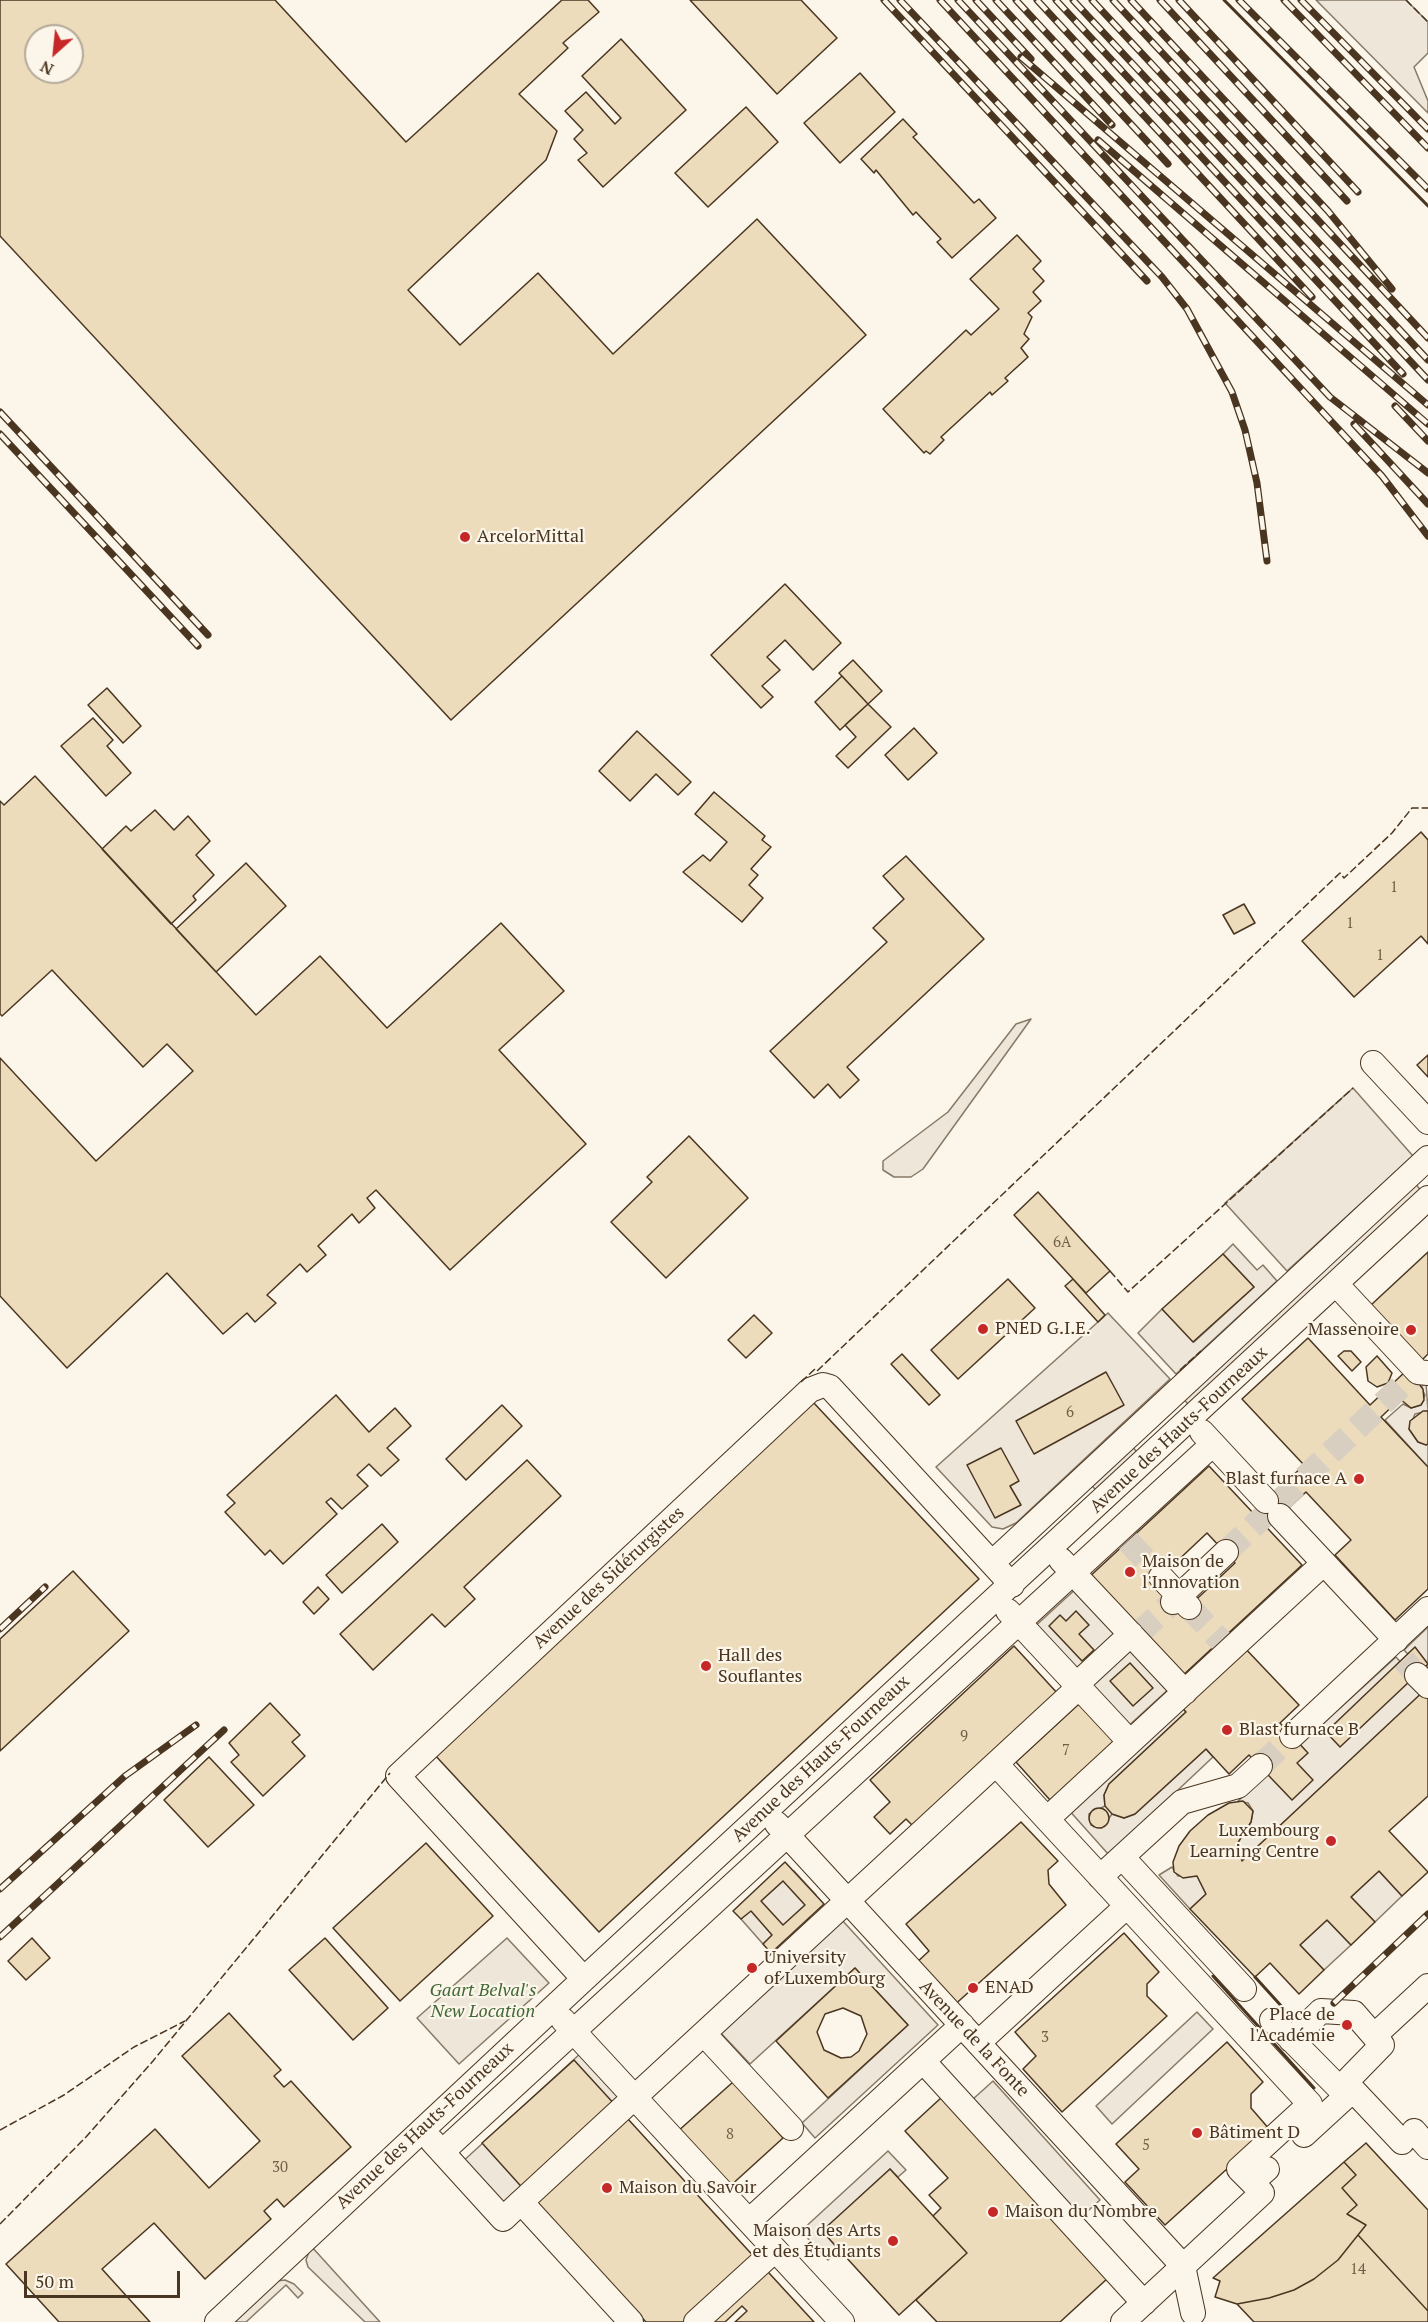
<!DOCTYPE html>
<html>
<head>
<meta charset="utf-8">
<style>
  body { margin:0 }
  #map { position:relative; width:1428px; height:2322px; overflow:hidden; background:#fbf6e9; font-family:"PT Serif",serif }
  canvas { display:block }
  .north { position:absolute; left:24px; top:24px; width:60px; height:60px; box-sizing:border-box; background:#fbf6e9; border:2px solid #b4a999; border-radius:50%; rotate:207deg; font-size:16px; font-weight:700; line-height:24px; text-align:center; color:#4a3520 }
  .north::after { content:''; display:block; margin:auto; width:21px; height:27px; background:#c62828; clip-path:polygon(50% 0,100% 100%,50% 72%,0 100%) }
  .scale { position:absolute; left:24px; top:2271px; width:156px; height:27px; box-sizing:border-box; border:3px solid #4a3520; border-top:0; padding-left:8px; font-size:18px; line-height:21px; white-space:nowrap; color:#4a3520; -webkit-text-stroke:4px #fbf6e9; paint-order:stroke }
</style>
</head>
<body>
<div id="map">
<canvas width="1428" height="2322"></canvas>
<div class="north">N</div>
<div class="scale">50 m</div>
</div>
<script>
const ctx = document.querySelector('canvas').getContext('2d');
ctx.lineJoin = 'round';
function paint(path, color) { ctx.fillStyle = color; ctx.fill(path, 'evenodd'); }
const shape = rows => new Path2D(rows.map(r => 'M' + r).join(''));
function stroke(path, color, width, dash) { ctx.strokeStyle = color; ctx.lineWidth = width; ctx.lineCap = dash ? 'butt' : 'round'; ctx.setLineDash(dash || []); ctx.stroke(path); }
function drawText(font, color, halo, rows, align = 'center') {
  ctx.font = font + ' "PT Serif",serif'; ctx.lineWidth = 4.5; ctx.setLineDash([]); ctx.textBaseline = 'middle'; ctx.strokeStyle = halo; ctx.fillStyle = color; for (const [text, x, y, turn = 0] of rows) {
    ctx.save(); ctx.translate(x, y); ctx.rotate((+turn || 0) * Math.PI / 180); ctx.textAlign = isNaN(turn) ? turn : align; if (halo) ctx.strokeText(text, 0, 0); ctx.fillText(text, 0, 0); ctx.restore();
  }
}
const green = shape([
  [1316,0,1406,0,1428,22,1428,53,1414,67,1428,101,1428,113,1316,0],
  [1031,1019,923,1169,911,1177,894,1177,883,1170,883,1161,948,1112,1016,1024,1031,1019],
  [1353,1088,1413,1156,1287,1271,1225,1203,1353,1088],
  [1413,1181,1423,1193,1193,1410,1181,1396,1413,1181],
  [1233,1244,1257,1270,1263,1265,1277,1281,1176,1374,1138,1333,1162,1309,1194,1342,1254,1287,1223,1254,1233,1244],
  [1108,1313,1170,1379,1016,1523,1003,1529,992,1527,936,1467,1108,1313],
  [1426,1382,1428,1411,1415,1414,1409,1429,1418,1442,1428,1444,1428,1467,1385,1420,1403,1404,1411,1408,1421,1405,1425,1395,1421,1387,1426,1382],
  [1131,1445,1141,1457,1101,1495,1090,1484,1131,1445],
  [1079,1586,1122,1632,1075,1677,1031,1630,1079,1586],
  [1428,1627,1428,1675,1404,1650,1428,1627],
  [1132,1643,1172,1686,1124,1730,1084,1687,1132,1643],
  [1396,1657,1426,1690,1242,1861,1237,1844,1251,1822,1253,1811,1248,1803,1238,1801,1396,1657],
  [1178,1703,1186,1712,1109,1784,1104,1795,1105,1806,1089,1814,1091,1825,1102,1828,1112,1814,1124,1818,1135,1814,1206,1749,1213,1757,1109,1855,1067,1808,1178,1703],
  [1172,1867,1178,1876,1197,1876,1206,1894,1190,1909,1159,1875,1172,1867],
  [794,1871,816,1895,763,1944,741,1919,794,1871],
  [1379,1871,1402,1896,1375,1922,1351,1897,1379,1871],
  [841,1919,938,2025,815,2138,802,2123,908,2025,855,1968,750,2064,719,2031,841,1919],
  [1327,1920,1351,1945,1324,1970,1300,1945,1327,1920],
  [507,1938,549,1983,459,2064,417,2018,507,1938],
  [1197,2012,1213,2029,1112,2124,1096,2106,1197,2012],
  [582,2052,622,2095,500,2207,460,2164,582,2052],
  [993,2081,1100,2200,1080,2218,972,2100,993,2081],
  [888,2151,906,2170,898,2177,890,2169,823,2231,839,2250,828,2260,801,2231,888,2151],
  [311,2246,380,2322,365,2322,308,2267,306,2260,311,2246],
  [285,2280,294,2284,303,2293,298,2298,286,2285,246,2322,233,2322,276,2281,285,2280]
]);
paint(green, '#ede6d9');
stroke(green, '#887966', 1.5);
const building = shape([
  [0,0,275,0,406,142,562,0,588,0,599,12,563,43,568,48,519,94,557,131,546,160,408,290,460,345,538,273,613,354,757,219,866,335,451,720,0,236,0,0],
  [36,36,72,36,72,72,36,72,36,36],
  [690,0,801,0,837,38,777,94,690,0],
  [621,39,686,110,603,187,578,160,587,153,574,139,583,130,565,111,586,92,615,124,621,118,582,76,621,39],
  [860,73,895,112,840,163,804,123,860,73],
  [746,107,778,142,708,207,675,173,746,107],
  [903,119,917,134,913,137,974,203,979,199,996,218,952,258,937,242,941,239,916,212,913,215,876,170,874,173,861,159,903,119],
  [1017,235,1041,261,1033,269,1044,281,1033,292,1041,301,1028,313,1032,317,1024,334,1029,339,1021,348,1028,357,1005,378,1008,381,992,395,990,392,941,437,944,440,930,454,926,451,924,453,883,409,966,330,971,335,999,309,970,279,1017,235],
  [785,584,841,643,813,670,785,640,767,657,780,670,762,686,773,697,761,708,711,655,785,584],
  [853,660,882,691,868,704,839,673,853,660],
  [842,676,868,704,840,730,815,702,842,676],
  [107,688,141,726,123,743,88,705,107,688],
  [868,704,891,727,848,768,836,756,856,737,845,725,868,704],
  [93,718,113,740,107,746,131,773,106,796,61,746,93,718],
  [914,728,937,753,908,780,885,755,914,728],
  [637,731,691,782,678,795,656,774,630,801,599,771,637,731],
  [35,776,256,1015,320,956,387,1028,501,923,564,991,499,1050,586,1144,450,1270,376,1190,367,1198,375,1208,359,1223,352,1214,318,1246,326,1255,307,1272,300,1264,267,1295,276,1303,255,1322,247,1313,223,1334,167,1273,67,1368,0,1296,0,1058,96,1161,193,1071,167,1044,143,1067,52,970,2,1016,0,1014,0,801,4,805,35,776],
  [714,792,765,836,762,840,771,847,751,869,758,875,749,885,763,898,742,922,683,872,703,855,710,861,727,842,695,814,714,792],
  [155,810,174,830,188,816,210,841,196,855,214,875,193,896,196,900,171,924,102,849,126,826,131,831,155,810],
  [1421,832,1428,840,1428,944,1421,936,1354,997,1302,941,1421,832],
  [906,856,984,939,847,1067,859,1080,840,1098,828,1084,814,1098,770,1051,887,942,873,928,904,899,883,876,906,856],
  [246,863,286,906,216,972,176,929,246,863],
  [1244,904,1255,923,1234,934,1223,915,1244,904],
  [1428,1055,1428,1077,1417,1065,1428,1055],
  [689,1136,748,1198,666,1278,611,1222,652,1182,647,1177,689,1136],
  [1038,1192,1110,1271,1086,1293,1014,1215,1038,1192],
  [1428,1252,1428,1354,1422,1360,1371,1305,1428,1252],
  [1223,1254,1254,1287,1193,1342,1162,1309,1223,1254],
  [1008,1279,1035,1308,958,1379,931,1350,1008,1279],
  [1073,1279,1105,1315,1098,1322,1065,1286,1073,1279],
  [754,1315,772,1333,746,1358,728,1340,754,1315],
  [1308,1338,1370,1405,1407,1370,1423,1389,1424,1400,1421,1405,1411,1408,1400,1399,1381,1417,1428,1467,1428,1589,1395,1620,1335,1555,1351,1540,1306,1492,1267,1528,1253,1513,1304,1465,1242,1399,1308,1338],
  [1344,1351,1351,1351,1361,1362,1352,1371,1338,1356,1344,1351],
  [902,1354,940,1395,929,1405,891,1364,902,1354],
  [1377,1356,1392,1373,1388,1383,1377,1387,1368,1381,1366,1367,1377,1356],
  [1106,1372,1124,1405,1034,1454,1016,1421,1106,1372],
  [336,1395,369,1432,395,1408,411,1426,387,1448,399,1460,381,1476,369,1464,357,1475,368,1486,342,1509,331,1498,326,1502,337,1514,283,1564,270,1550,265,1555,225,1512,235,1503,227,1495,336,1395],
  [812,1401,979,1579,599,1932,433,1753,812,1401],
  [502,1405,522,1426,466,1480,446,1459,502,1405],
  [1423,1411,1428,1411,1428,1444,1426,1445,1418,1442,1409,1429,1410,1421,1423,1411],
  [1001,1448,1019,1481,1010,1486,1021,1505,995,1518,967,1465,1001,1448],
  [527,1460,561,1496,464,1587,475,1599,445,1627,432,1614,373,1670,340,1634,527,1460],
  [1209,1466,1302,1565,1180,1678,1087,1579,1209,1466],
  [1207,1533,1235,1563,1183,1612,1155,1582,1207,1533],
  [382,1524,398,1542,342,1593,326,1575,382,1524],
  [73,1571,129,1631,0,1751,0,1639,73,1571],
  [318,1587,329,1599,314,1614,303,1602,318,1587],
  [1076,1611,1089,1625,1079,1634,1094,1650,1082,1661,1049,1626,1060,1615,1066,1621,1076,1611],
  [1242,1645,1299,1705,1280,1723,1308,1753,1297,1763,1313,1780,1292,1800,1249,1755,1229,1774,1206,1749,1135,1814,1124,1818,1112,1814,1105,1806,1104,1795,1109,1784,1186,1712,1178,1703,1242,1645],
  [1014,1646,1059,1695,915,1828,906,1819,890,1834,874,1817,890,1802,870,1780,1014,1646],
  [1415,1647,1428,1664,1340,1747,1326,1732,1415,1647],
  [1130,1663,1153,1688,1133,1706,1110,1681,1130,1663],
  [1428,1687,1428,1796,1389,1831,1428,1872,1402,1896,1379,1871,1351,1897,1375,1922,1351,1945,1327,1920,1300,1945,1324,1970,1299,1994,1270,1963,1255,1977,1190,1909,1206,1894,1197,1876,1183,1878,1174,1872,1173,1862,1179,1846,1190,1831,1208,1815,1229,1803,1243,1801,1253,1811,1251,1822,1237,1844,1242,1861,1428,1687],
  [1081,1702,1116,1740,1050,1800,1016,1762,1081,1702],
  [270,1703,300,1735,292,1742,305,1756,263,1796,231,1762,239,1755,229,1743,270,1703],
  [209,1757,254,1805,208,1847,164,1800,209,1757],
  '1089 1818a10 10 0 1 1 20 0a10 10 0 1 1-20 0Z',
  [1021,1822,1058,1861,1048,1870,1049,1884,1066,1905,951,2008,913,1966,929,1951,906,1924,1021,1822],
  [426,1843,493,1916,400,2001,333,1928,426,1843],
  [785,1862,824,1904,771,1953,763,1944,772,1935,751,1911,741,1919,733,1911,785,1862],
  [783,1881,805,1905,783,1925,761,1901,783,1881],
  [1124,1933,1159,1972,1147,1984,1147,1996,1167,2016,1062,2112,1023,2069,1036,2056,1015,2032,1124,1933],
  [32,1938,50,1958,26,1980,8,1961,32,1938],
  [325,1938,388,2008,353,2040,289,1970,325,1938],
  [855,1968,908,2025,828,2098,776,2041,855,1968],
  [843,2008,861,2016,867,2034,859,2051,851,2057,841,2058,824,2050,817,2032,825,2014,843,2008],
  [229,2013,281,2070,274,2076,284,2087,291,2081,351,2147,284,2207,277,2199,264,2211,271,2219,205,2279,154,2223,102,2269,150,2322,59,2322,6,2264,155,2129,209,2188,260,2141,182,2056,229,2013],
  [1227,2042,1263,2082,1251,2094,1251,2108,1270,2130,1165,2225,1125,2182,1139,2169,1116,2144,1227,2042],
  [574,2060,713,2212,814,2322,735,2322,747,2311,742,2306,725,2322,646,2322,537,2204,482,2143,574,2060],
  [733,2082,783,2138,728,2188,677,2132,733,2082],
  [942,2097,1108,2278,1060,2322,937,2322,916,2300,967,2253,933,2216,941,2208,929,2195,948,2178,905,2131,942,2097],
  [1366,2143,1428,2210,1428,2311,1358,2235,1366,2225,1347,2214,1357,2205,1342,2188,1356,2175,1344,2162,1366,2143],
  [1344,2162,1356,2175,1342,2188,1357,2205,1347,2214,1366,2225,1338,2260,1314,2279,1294,2290,1269,2298,1237,2304,1215,2297,1220,2281,1213,2278,1344,2162],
  [890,2169,967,2253,899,2315,822,2231,890,2169],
  [1358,2235,1428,2311,1428,2322,1254,2322,1237,2304,1269,2298,1294,2290,1314,2279,1338,2260,1358,2235]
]);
paint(building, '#ecdcbc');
stroke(building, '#4a3520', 1.5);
stroke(shape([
  [1128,1541,1161,1577],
  [1226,1552,1412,1376],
  [1189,1607,1221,1641],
  [1138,1634,1173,1602],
  [1404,1660,1417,1675],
  [1260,1766,1292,1736]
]), '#d8cfc1', 24, [24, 12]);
const minor = shape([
  [1373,1063,1428,1122],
  [1336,1284,1418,1372,1428,1373],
  [1202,1432,1266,1501],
  [1280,1516,1396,1640],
  [1061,1560,1185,1692],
  [992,1563,1428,1158],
  [1161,1577,1189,1607],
  [1173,1602,1226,1552],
  [1008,1611,1130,1742],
  [1417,1675,1428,1686],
  [1076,1685,1131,1634],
  [1292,1736,1428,1609],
  [997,1765,1310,2104,1239,2169,1252,2182,1267,2169],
  [1047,1819,1324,1563],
  [777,1824,1183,2266,1193,2313],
  [1122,1857,1244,1989],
  [1100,1877,1182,1802,1238,1786,1260,1766],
  [584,1979,398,1776,810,1390,823,1385,830,1387,1012,1585],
  [563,2020,842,2322],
  [1272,2020,1339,2088,1346,2082],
  [704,2034,791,2128],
  [1291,2040,1321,2011,1354,2013,1374,2036,1428,1986],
  [978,2043,1127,1906],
  [923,2061,1144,2303],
  [1353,2090,1346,2082,1382,2045,1374,2036],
  [1414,2131,1428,2147],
  [1304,2135,1353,2090,1402,2142],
  [432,2141,503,2219,521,2202,631,2322],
  [442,2152,1213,1444],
  [521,2202,1079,1687],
  [749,2221,962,2025],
  [217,2322,584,1979,1428,1198],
  [696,2322,775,2250],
  [1123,2322,1262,2193,1252,2182]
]);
stroke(minor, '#4a3520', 26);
stroke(minor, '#fbf6e9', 24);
const rail = shape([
  [884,0,1147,281],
  [900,0,1162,277,1187,309,1232,392,1245,430,1257,483,1267,561],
  [940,0,1382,476,1428,536],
  [958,0,1330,397,1428,473],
  [976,0,1031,59],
  [996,0,1112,125],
  [1016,0,1168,164],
  [1037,0,1312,297],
  [1056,0,1403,374],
  [1073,0,1428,380],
  [1092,0,1428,360],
  [1113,0,1428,338],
  [1131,0,1328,211,1392,289],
  [1160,0,1347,201],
  [1179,0,1358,192],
  [1239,0,1428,189],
  [1284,0,1428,148],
  [1301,0,1428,129],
  [1021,57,1428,405],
  [1098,140,1428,424],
  [1395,406,1428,441],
  [0,412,208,635],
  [1354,424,1428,504],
  [0,434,198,646],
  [0,1629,45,1587],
  [0,1889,125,1776,196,1725],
  [0,1937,224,1730],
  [1334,2003,1428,1914]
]);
stroke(rail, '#4a3520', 7);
stroke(rail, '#fbf6e9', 4.5, [14]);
stroke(shape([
  [1406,0,1428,22],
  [1110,1271,1128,1292,1353,1088],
  [1180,1370,1201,1351],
  [801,1382,815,1369,817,1371,1340,873,1344,878,1392,833,1412,808,1428,808],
  [0,2130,64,2095,134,2047,185,2021],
  [0,2224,86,2137,153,2061,390,1773]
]), '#4a3520', 1.5, [8, 3]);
stroke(shape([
  [1224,0,1428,206],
  [1213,1976,1314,2088],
  [1255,1977,1284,2009]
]), '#4a3520', 3);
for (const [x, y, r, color] of [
  [465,537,6,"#c62828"],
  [983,1329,6,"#c62828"],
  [1411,1330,6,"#c62828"],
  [1359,1479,6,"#c62828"],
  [1130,1572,6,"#c62828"],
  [706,1666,6,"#c62828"],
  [1227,1730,6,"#c62828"],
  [1331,1841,6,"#c62828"],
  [752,1968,6,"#c62828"],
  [973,1988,6,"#c62828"],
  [1347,2025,6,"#c62828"],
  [1197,2133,6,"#c62828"],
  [607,2188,6,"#c62828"],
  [993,2212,6,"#c62828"],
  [893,2241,6,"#c62828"]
]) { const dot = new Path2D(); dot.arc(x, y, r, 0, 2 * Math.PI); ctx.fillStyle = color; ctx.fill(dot); stroke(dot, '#fbf6e9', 2); }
drawText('15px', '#725f47', null, [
  ["1",1394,888],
  ["1",1350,924],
  ["1",1380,956],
  ["6A",1062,1243],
  ["6",1070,1413],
  ["9",964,1737],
  ["7",1066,1751],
  ["3",1045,2038],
  ["8",730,2135],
  ["5",1146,2146],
  ["30",280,2168],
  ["14",1358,2270]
]);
drawText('18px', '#4a3520', '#fbf6e9', [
  ["ArcelorMittal",477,537],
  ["PNED G.I.E.",995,1329],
  ["Massenoire",1399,1330,"right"],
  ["Blast furnace A",1347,1479,"right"],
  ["Maison de",1142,1562],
  ["l'Innovation",1142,1583],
  ["Hall des",718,1656],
  ["Souflantes",718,1677],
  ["Blast furnace B",1239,1730],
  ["Luxembourg",1319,1831,"right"],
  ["Learning Centre",1319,1852,"right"],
  ["University",764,1958],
  ["of Luxembourg",764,1979],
  ["ENAD",985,1988],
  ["Place de",1335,2015,"right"],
  ["l'Académie",1335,2036,"right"],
  ["Bâtiment D",1209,2133],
  ["Maison du Savoir",619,2188],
  ["Maison du Nombre",1005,2212],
  ["Maison des Arts",881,2231,"right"],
  ["et des Étudiants",881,2252,"right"]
], 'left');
drawText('18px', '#4a3520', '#fbf6e9', [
  ["Avenue des Hauts-Fourneaux",1179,1430,-43],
  ["Avenue des Sidérurgistes",609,1578,-43],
  ["Avenue des Hauts-Fourneaux",821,1759,-43],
  ["Avenue de la Fonte",974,2039,47],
  ["Avenue des Hauts-Fourneaux",425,2126,-43]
]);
drawText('italic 18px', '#436837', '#fbf6e9', [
  ["Gaart Belval's",483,1991],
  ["New Location",483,2012]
]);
</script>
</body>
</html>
